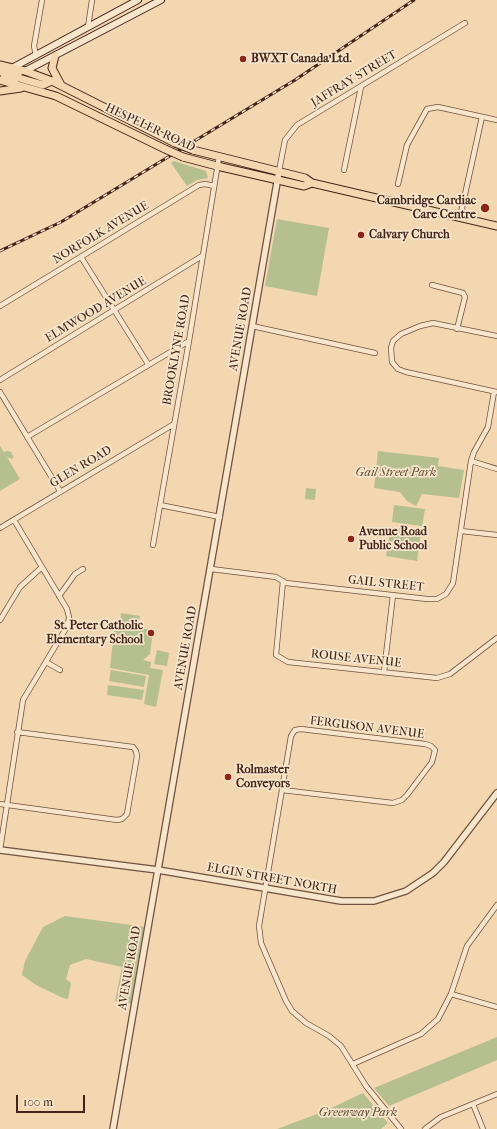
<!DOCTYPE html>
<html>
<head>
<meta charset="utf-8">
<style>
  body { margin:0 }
  #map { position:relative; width:497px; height:1129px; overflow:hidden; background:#f3d7b0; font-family:"IM FELL French Canon",serif }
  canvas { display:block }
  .scale { position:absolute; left:16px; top:1095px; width:69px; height:18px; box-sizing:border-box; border:2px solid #432419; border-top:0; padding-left:5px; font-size:12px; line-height:14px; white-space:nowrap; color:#432419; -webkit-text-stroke:3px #f7e5cc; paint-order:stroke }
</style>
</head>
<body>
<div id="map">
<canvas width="497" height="1129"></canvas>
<div class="scale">100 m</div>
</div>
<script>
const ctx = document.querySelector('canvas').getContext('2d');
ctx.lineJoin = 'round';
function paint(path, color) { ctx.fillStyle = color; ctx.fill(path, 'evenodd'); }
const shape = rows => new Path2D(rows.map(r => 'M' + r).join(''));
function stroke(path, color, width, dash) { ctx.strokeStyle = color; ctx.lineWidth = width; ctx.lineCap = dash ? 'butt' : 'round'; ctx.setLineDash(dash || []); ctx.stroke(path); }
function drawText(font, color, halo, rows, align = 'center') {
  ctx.font = font + ' "IM FELL French Canon",serif'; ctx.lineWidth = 3.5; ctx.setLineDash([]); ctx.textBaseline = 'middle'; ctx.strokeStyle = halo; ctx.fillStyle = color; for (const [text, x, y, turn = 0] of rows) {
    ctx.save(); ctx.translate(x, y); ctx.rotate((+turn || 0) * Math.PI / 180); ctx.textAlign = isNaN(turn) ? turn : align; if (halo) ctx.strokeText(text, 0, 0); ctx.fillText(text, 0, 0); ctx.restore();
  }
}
paint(shape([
  [174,161,206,171,208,178,197,180,187,186,171,163],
  [277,219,329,228,317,296,265,286],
  [0,446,4,452,7,451,12,452,11,454,14,456,12,459,7,457,20,479,0,491],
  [378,451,439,458,438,466,464,470,459,498,422,494,416,506,407,501,400,492,374,488],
  [306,488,316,489,315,500,305,499],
  [394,505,425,509,422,526,392,522],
  [391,527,421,532,417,561,386,556],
  [121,613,140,616,138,625,120,622],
  [119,627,143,630,143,628,153,631,150,654,143,660,151,662,150,668,163,670,156,707,144,704,149,675,110,668,114,631],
  [157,650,169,653,167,666,154,664],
  [111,670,146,676,144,687,109,681],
  [108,685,144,690,142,700,107,695],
  [65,916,146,927,142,937,135,986,131,1004,115,1001,122,967,86,959,70,965,66,979,71,983,68,999,63,998,36,985,22,975,25,961,43,927],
  [497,1037,497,1060,389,1106,374,1088],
  [363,1093,388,1123,381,1129,277,1129,325,1111]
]), '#b5bf8f');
const minor = shape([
  [88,27,92,0],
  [36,56,34,46,42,0],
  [344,170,361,87],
  [279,171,285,140,297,125,465,23],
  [398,184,407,145,427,109,438,107,497,120],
  [460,217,482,117],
  [81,257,148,364],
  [432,285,463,293,465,297,457,329],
  [0,306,199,185,205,184,214,186],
  [252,326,375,353],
  [0,380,202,256],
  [0,392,60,491],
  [497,392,406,372,398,369,392,362,391,348,393,341,401,334,420,326,433,323,497,336],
  [27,437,189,341],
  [471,461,497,469],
  [160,505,220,517],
  [0,528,174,424],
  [461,531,497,535],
  [153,545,189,341,219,157],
  [211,569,276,577,286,583,427,599,437,599,446,594,453,583,471,461,474,452,488,427,494,392],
  [283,581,276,655,288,662,437,678,450,674,497,638],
  [59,596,75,574,83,569],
  [0,620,20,587,42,567],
  [46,662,60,670],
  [384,672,393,595],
  [282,790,393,803,402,800,407,795,432,762,435,750,431,746,425,744,301,729,295,730,291,736,259,926,261,943,286,1001,292,1011,306,1023,329,1036,341,1046,366,1086,401,1129],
  [0,804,117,820,122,819,127,814,137,756,136,751,133,747,17,732],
  [0,850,23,700,68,625,69,617,67,609,14,520],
  [451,994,497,1007],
  [353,1064,421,1034,438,1019,451,994,467,946,497,905],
  [473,1104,483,1129],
  [425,1129,441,1117,497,1094]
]);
const tertiary = shape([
  [0,850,158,870,341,901,374,901,406,891,433,873,444,862,497,793],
  [113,1129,279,171]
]);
const secondary = shape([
  [12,68,138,0],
  [25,71,161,0]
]);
const primary = shape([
  [55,56,52,68,61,85],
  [0,65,25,71,52,81,175,143],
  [0,72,19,72],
  [4,78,19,78,43,85,52,81],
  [0,80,56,96,165,149],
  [0,91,21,88],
  [193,150,305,178,312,183,497,226],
  [183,157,217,166,304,186,312,183]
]);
stroke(minor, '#6f513f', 6);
stroke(tertiary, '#6f513f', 8);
stroke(secondary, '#432419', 8);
stroke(primary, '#432419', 9);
stroke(minor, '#f7e5cc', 4.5);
stroke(tertiary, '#f7e5cc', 5.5);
stroke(secondary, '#f7e5cc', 6);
stroke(primary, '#f3d7b0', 7);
const rail = shape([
  [0,251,61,222,295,80,414,0]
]);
stroke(rail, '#432419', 3);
stroke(rail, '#f7e5cc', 1.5, [4.5]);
const primaryBridge = shape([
  [175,143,193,150],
  [165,149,183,157]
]);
stroke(primaryBridge, '#432419', 9, []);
stroke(primaryBridge, '#f3d7b0', 7);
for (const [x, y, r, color] of [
  [243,59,4,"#8f2418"],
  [485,208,5,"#8f2418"],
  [361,235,4,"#8f2418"],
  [351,539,4,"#8f2418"],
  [151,633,4,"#8f2418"],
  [228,777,4,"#8f2418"]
]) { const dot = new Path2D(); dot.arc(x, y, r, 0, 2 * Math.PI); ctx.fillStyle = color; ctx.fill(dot); stroke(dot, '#f7e5cc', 1.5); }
drawText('bold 12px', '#432419', '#f7e5cc', [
  ["BWXT Canada Ltd.",251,59],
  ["Cambridge Cardiac",476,201,"right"],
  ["Care Centre",476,215,"right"],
  ["Calvary Church",369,235],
  ["Avenue Road",359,532],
  ["Public School",359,546],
  ["St. Peter Catholic",143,626,"right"],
  ["Elementary School",143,640,"right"],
  ["Rolmaster",236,770],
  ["Conveyors",236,784]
], 'left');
drawText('12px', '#432419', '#f7e5cc', [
  ["JAFFRAY STREET",354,79,-31],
  ["HESPELER ROAD",150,128,25],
  ["NORFOLK AVENUE",101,233,-31],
  ["ELMWOOD AVENUE",96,310,-31],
  ["AVENUE ROAD",241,329,-80],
  ["BROOKLYNE ROAD",177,350,-80],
  ["GLEN ROAD",81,467,-31],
  ["GAIL STREET",386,584,6],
  ["AVENUE ROAD",186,648,-80],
  ["ROUSE AVENUE",356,659,6],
  ["FERGUSON AVENUE",367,728,7],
  ["ELGIN STREET NORTH",272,879,10],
  ["AVENUE ROAD",130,968,-80]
]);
drawText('italic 12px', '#604b36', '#f7e5cc', [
  ["Gail Street Park",396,473],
  ["Greenway Park",358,1113]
]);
</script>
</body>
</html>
